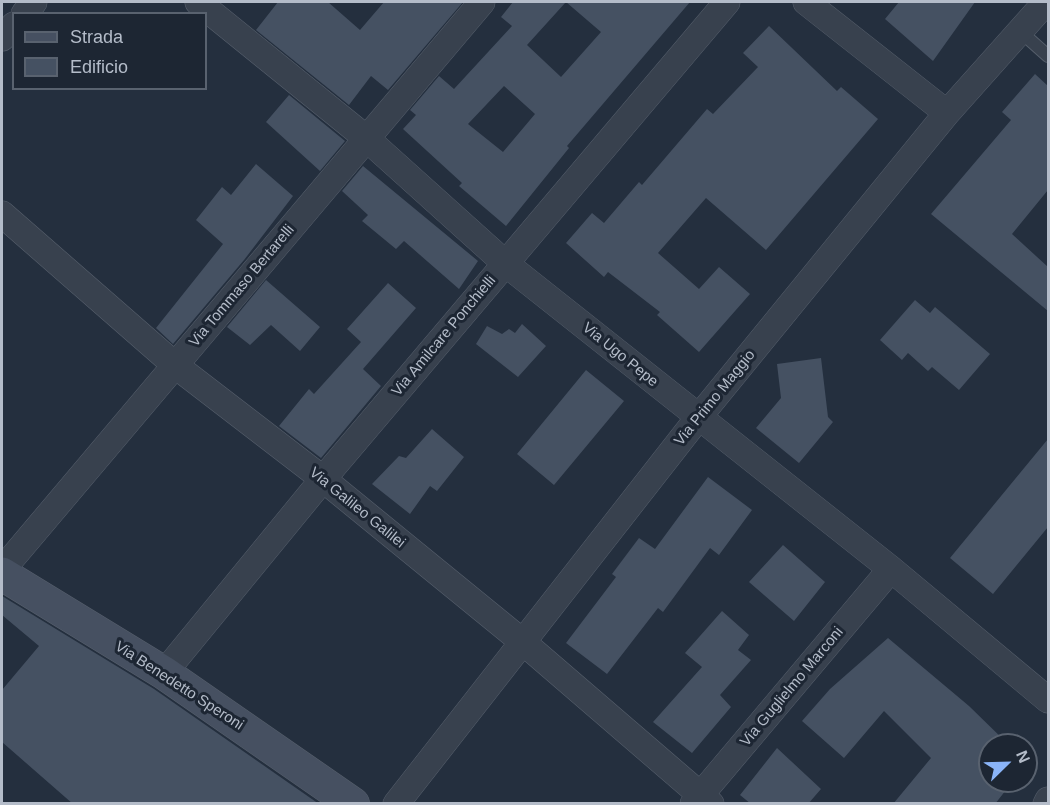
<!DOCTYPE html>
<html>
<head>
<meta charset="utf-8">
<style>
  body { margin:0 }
  #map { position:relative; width:1050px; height:805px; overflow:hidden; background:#242f3e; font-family:Arial,sans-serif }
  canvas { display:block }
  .frame { position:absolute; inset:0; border:3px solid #b4bcc9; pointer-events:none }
  .legend { position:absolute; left:12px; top:12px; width:195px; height:78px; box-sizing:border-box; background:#1d2633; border:2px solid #59626f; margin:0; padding:8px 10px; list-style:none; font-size:18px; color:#b4bcc9 }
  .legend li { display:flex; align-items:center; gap:12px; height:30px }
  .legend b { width:30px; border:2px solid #59626f }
  .north { position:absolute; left:978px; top:733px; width:60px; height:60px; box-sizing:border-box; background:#1d2633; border:2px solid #59626f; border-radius:50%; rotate:67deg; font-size:16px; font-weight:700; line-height:24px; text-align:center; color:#b4bcc9 }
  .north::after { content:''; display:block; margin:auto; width:21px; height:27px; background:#8ab4f8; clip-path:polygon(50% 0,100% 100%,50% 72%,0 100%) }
</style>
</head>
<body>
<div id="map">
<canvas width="1050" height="805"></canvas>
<div class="frame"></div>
<ul class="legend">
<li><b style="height:8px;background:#465061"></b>Strada</li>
<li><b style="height:16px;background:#455162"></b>Edificio</li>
</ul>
<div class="north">N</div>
</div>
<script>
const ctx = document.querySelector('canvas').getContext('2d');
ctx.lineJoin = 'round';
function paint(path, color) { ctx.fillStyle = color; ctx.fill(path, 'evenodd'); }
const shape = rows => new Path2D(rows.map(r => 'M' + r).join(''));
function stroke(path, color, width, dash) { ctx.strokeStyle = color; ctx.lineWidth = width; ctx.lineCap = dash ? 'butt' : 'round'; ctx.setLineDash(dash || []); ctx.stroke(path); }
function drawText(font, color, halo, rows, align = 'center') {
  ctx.font = font + ' Arial,sans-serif'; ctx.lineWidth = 6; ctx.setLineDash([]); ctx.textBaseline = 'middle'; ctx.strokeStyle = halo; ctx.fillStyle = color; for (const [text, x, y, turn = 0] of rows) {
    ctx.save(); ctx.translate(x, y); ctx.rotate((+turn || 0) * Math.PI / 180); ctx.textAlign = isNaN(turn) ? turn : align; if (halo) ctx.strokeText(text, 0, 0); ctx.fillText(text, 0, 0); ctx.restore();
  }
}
paint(shape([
  [278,2,328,2,360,30,384,2,463,2,388,90,371,76,349,105,256,30],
  [513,2,690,2,567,146,569,148,506,226,459,186,462,183,403,129,416,115,410,110,439,76,454,89,512,26,501,17],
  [566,2,601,32,561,77,527,45],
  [504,86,535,114,503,152,468,124],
  [899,2,975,2,933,61,885,19],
  [769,26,837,91,841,87,878,119,766,250,706,198,658,253,699,289,719,267,750,294,699,352,657,315,660,312,608,272,604,277,566,243,592,213,604,223,639,182,642,185,707,109,713,114,758,67,743,53],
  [1035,74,1048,86,1048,190,1012,234,1048,267,1048,311,931,214,1011,120,1002,112],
  [289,95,345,141,320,171,266,122],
  [256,164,293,196,244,260,173,344,156,328,223,244,196,220,222,187,231,195],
  [363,166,478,261,459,289,404,241,396,249,362,221,368,215,342,191],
  [266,280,320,327,300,351,271,325,250,345,227,327],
  [388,283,416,308,363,369,381,386,321,458,279,426,309,389,314,394,361,342,347,329],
  [915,300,930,313,935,307,990,354,959,390,932,367,928,371,908,353,902,360,880,340],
  [522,324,546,346,518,377,476,344,487,326,502,334,509,329,515,333],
  [821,358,828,417,833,422,799,463,756,428,781,398,777,364],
  [586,370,624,401,554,485,517,454],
  [432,429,464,457,437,491,430,486,410,514,372,484,399,456,406,458],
  [1048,439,1048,527,993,594,950,558],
  [708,477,752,510,719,555,710,548,663,612,658,608,607,674,566,643,616,577,612,574,639,538,655,549],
  [783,545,825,582,794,621,749,582],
  [2,596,154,689,319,804,73,804,2,742,2,690,39,646,2,615],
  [722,611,749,635,738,650,751,660,720,695,731,707,692,753,653,722,702,667,685,653],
  [888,638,969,706,1009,745,990,745,990,781,1013,781,995,804,893,804,931,758,884,711,844,758,802,721,830,689],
  [777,748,821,789,808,804,751,804,740,795]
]), '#455162');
const lane = shape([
  [1021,32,1048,56]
]);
const street = shape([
  [198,2,366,138,506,264,891,569,1048,700],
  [806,2,947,113],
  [24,14,34,2],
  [2,38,14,25],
  [2,214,176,366,323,479,524,643,711,804],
  [2,570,482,2],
  [164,673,323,479,727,2],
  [396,804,698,418,947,113,1046,2],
  [693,804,891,569],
  [1046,804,1048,800]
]);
const secondary = shape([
  [2,574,164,673,353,804]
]);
stroke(lane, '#565f6c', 14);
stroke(street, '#565f6c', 27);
stroke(secondary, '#565f6c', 34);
stroke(lane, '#38414e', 12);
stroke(street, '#38414e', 26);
stroke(secondary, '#465061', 33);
drawText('15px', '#b4bcc9', '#1d2633', [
  ["Via Tommaso Bertarelli",242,286,-50],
  ["Via Amilcare Ponchielli",444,336,-50],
  ["Via Ugo Pepe",620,355,39],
  ["Via Primo Maggio",715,398,-51],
  ["Via Galileo Galilei",357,508,39],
  ["Via Benedetto Speroni",179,686,33],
  ["Via Guglielmo Marconi",792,687,-50]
]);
</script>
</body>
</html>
